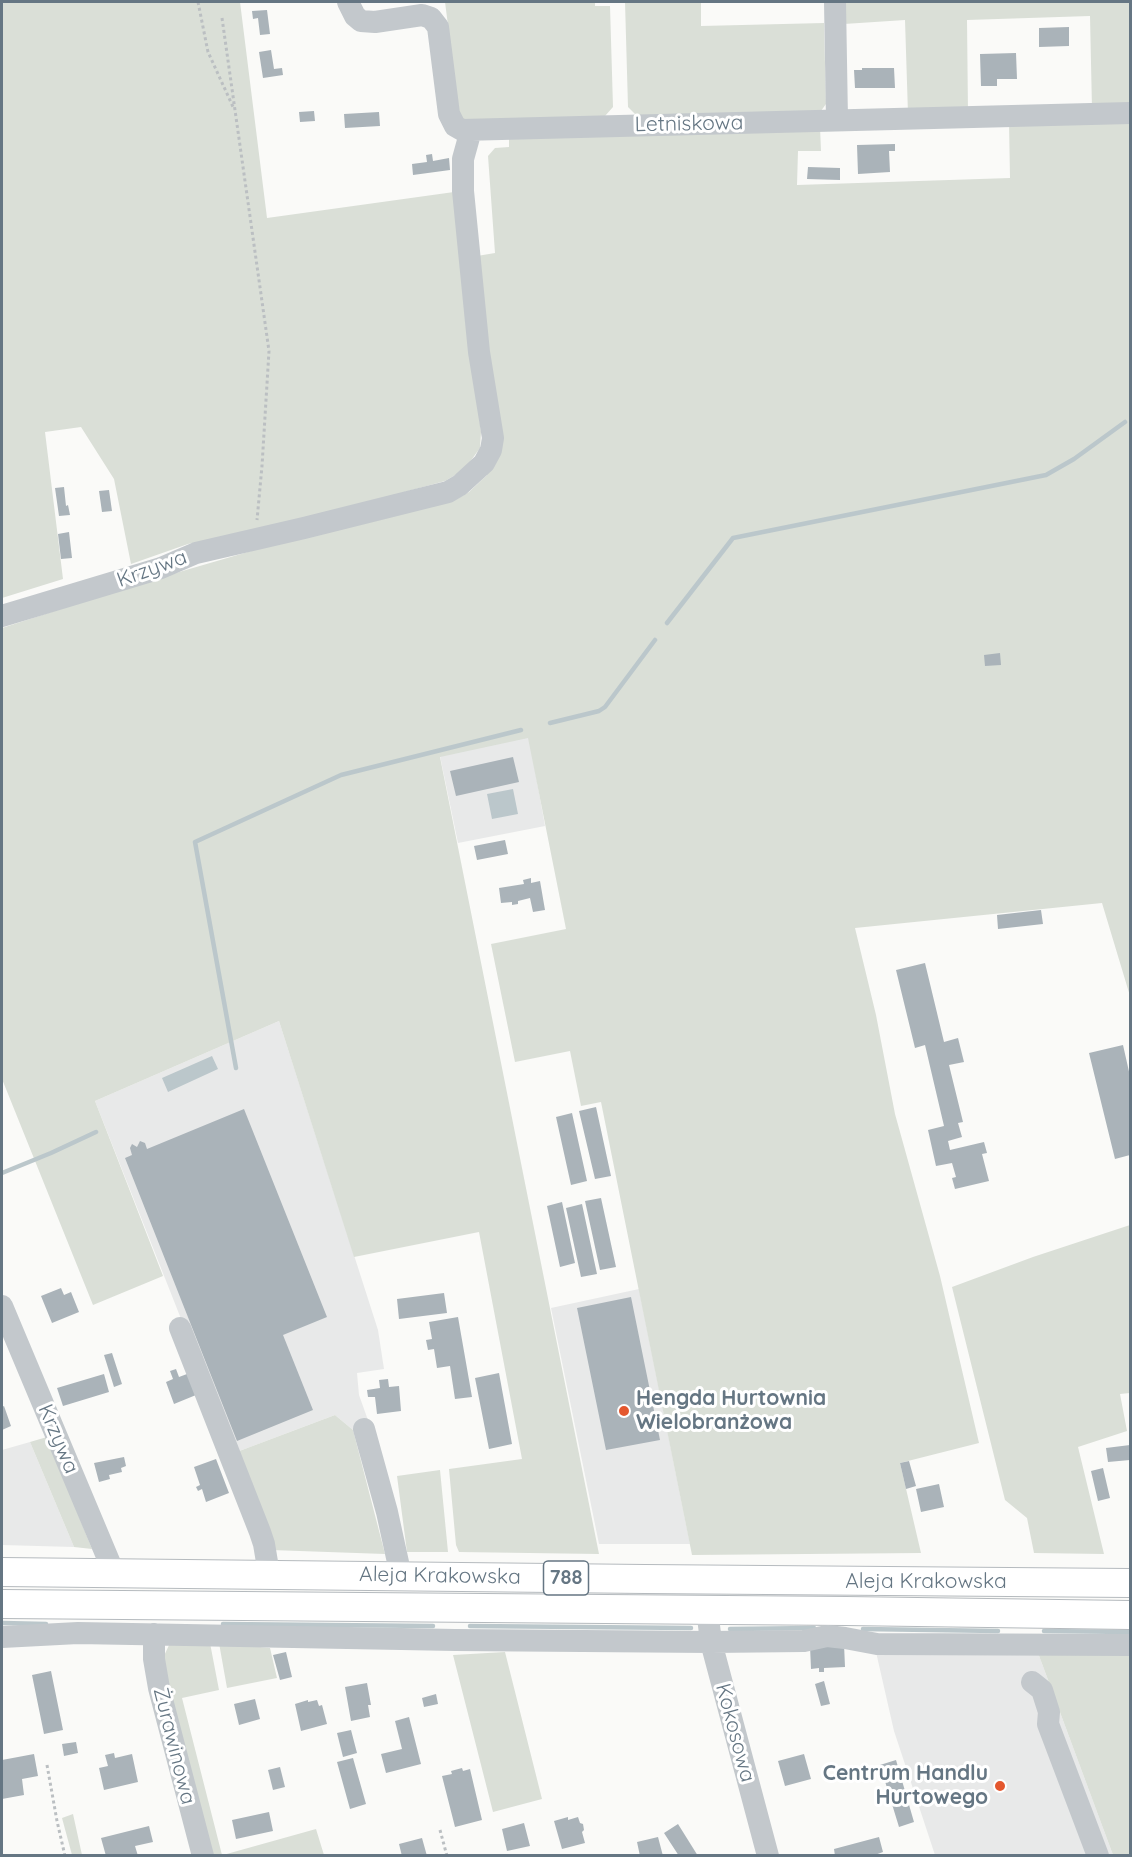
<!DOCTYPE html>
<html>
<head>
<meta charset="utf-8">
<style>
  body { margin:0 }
  #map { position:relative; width:1132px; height:1857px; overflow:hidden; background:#fafaf8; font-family:Quicksand,sans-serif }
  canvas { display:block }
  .frame { position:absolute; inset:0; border:3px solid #657683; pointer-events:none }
</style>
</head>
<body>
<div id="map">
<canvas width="1132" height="1857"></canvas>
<div class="frame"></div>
</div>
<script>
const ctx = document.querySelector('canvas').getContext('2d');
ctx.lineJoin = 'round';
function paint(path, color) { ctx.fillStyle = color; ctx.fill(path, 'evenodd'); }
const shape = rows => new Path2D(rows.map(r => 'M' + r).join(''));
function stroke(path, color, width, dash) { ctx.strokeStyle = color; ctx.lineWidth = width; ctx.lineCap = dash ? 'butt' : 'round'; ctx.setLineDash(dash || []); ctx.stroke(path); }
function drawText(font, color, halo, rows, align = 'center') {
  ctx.font = font + ' Quicksand,sans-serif'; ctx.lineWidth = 6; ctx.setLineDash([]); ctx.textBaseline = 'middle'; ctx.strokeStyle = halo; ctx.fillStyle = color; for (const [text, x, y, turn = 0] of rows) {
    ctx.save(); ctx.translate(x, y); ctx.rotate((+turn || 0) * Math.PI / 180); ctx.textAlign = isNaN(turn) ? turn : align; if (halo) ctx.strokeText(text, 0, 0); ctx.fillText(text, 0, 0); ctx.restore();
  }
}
paint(shape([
  [529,737,545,826,458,843,440,756],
  [279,1021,378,1330,384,1369,357,1373,359,1395,369,1423,353,1430,335,1415,234,1453,95,1101],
  [639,1289,690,1544,599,1544,551,1308],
  [30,1442,74,1547,2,1545,2,1450],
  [876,1652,1038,1653,1113,1855,935,1855,894,1731]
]), '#e8e9e9');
paint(shape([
  [2,2,240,2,267,218,454,192,481,432,480,448,464,470,445,481,302,520,188,544,131,564,114,479,81,427,45,432,63,579,2,598],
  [445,2,595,2,595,6,610,6,613,107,605,116,461,126],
  [625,2,701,2,701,26,824,23,826,104,818,115,636,115,628,107],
  [842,2,1130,2,1130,108,1092,109,1090,16,967,20,968,113,908,114,905,20,844,24],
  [1130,119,1130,996,1102,903,855,928,876,1015,895,1114,940,1276,979,1443,900,1463,921,1553,692,1555,601,1102,581,1106,570,1051,515,1062,491,944,566,929,528,738,440,757,599,1554,459,1552,456,1545,449,1469,522,1459,479,1232,354,1257,279,1021,95,1101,163,1276,93,1305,2,1079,2,628,138,584,306,535,457,499,469,492,487,475,477,256,495,253,488,156,495,148,509,147,509,134,820,127,821,151,798,151,797,185,1010,178,1009,122],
  [1130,1225,1130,1393,1120,1394,1127,1431,1078,1447,1104,1554,1034,1553,1027,1518,1005,1500,952,1287,1033,1257],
  [335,1415,353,1430,385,1554,271,1550,234,1453],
  [47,1437,92,1549,74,1547,30,1442],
  [440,1470,448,1552,407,1552,397,1476],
  [170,1643,210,1643,219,1690,182,1698,222,1855,209,1855,163,1658],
  [219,1643,270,1648,277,1678,227,1688],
  [505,1652,542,1799,493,1812,453,1655],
  [1038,1653,1130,1653,1130,1855,1113,1855],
  [73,1814,82,1855,72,1855,62,1818],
  [316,1829,324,1855,223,1855]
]), '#dadfd7');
paint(shape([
  [513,789,518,814,492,819,487,794],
  [212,1056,218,1069,168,1092,162,1078]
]), '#bbc7cb');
stroke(shape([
  [667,623,733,538,1046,475,1074,459,1125,422],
  [550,723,599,711,605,707,655,640],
  [236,1068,195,842,341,775,521,730],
  [2,1173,51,1153,96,1132],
  [3,1623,46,1624],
  [223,1624,433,1626],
  [470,1626,691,1628],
  [730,1629,814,1628],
  [863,1629,998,1631],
  [1044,1631,1130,1632]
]), '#bbc7cb', 4.5);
paint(shape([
  [267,10,270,34,260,35,258,18,253,19,252,11],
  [1069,27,1069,46,1039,47,1039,28],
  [271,50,274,69,282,68,283,75,263,78,259,52],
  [1016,53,1017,79,997,79,997,86,981,86,980,54],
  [862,68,894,68,895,88,855,88,854,70,862,70],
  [314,111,315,121,300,122,299,112],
  [379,112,380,126,345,128,344,114],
  [895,144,895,151,889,151,890,172,858,174,857,145],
  [432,154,433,161,449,158,450,170,413,175,412,164,427,162,426,155],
  [808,167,840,168,840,180,807,179],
  [64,487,66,506,68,505,70,515,59,516,55,488],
  [109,490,112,511,102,512,99,491],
  [69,532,72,558,61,559,58,534],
  [1000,653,1001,665,985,666,984,655],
  [513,757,519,782,456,796,450,771],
  [505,840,508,854,477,860,474,846],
  [531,878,531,883,540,881,545,910,533,912,530,898,518,901,518,904,512,905,512,902,501,903,499,888,524,884,523,880],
  [1041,910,1043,924,998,929,997,915],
  [925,963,944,1042,958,1038,964,1062,949,1065,963,1122,958,1123,962,1137,948,1141,950,1150,984,1142,987,1153,982,1154,989,1181,955,1189,952,1178,956,1177,952,1163,936,1166,928,1130,944,1126,925,1045,915,1048,896,970],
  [1123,1045,1130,1076,1130,1155,1115,1159,1089,1053],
  [596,1107,611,1176,595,1179,579,1111],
  [244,1109,327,1317,283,1335,313,1410,237,1441,125,1158,132,1155,130,1148,132,1144,137,1147,140,1141,145,1143,147,1149],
  [572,1113,587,1181,571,1185,556,1117],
  [601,1198,616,1267,600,1270,585,1201],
  [562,1202,575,1263,560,1267,547,1206],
  [582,1204,597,1274,581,1277,566,1208],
  [61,1288,64,1295,71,1292,79,1312,52,1323,41,1296],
  [444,1293,447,1313,399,1319,397,1299],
  [631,1297,660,1440,606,1450,577,1308],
  [458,1317,472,1397,455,1399,450,1366,437,1368,434,1349,428,1350,426,1340,432,1339,429,1322],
  [112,1353,122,1384,114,1387,104,1355],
  [176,1369,179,1377,187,1374,196,1395,174,1404,166,1382,173,1379,170,1371],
  [499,1373,512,1444,489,1449,475,1378],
  [104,1374,109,1392,63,1406,57,1388],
  [388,1379,389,1387,399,1386,401,1411,377,1414,375,1397,368,1397,367,1390,380,1388,379,1380],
  [4,1406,11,1426,2,1430,2,1407],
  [1130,1445,1130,1460,1108,1462,1106,1448],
  [124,1457,126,1466,121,1468,122,1472,109,1475,110,1479,99,1482,94,1463],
  [216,1459,229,1493,206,1502,202,1489,198,1491,196,1487,200,1485,194,1467],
  [909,1461,916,1486,906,1489,900,1463],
  [1103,1468,1110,1498,1098,1501,1091,1471],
  [939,1484,944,1507,921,1512,916,1489],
  [844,1644,845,1667,824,1668,824,1672,819,1672,819,1668,811,1669,810,1646],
  [286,1652,292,1677,280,1680,273,1655],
  [51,1671,63,1730,44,1734,32,1675],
  [824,1681,830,1704,821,1706,815,1684],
  [367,1683,371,1705,368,1705,370,1717,351,1721,345,1687],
  [436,1694,438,1704,424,1707,422,1698],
  [255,1699,260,1719,239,1725,234,1704],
  [308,1700,308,1702,317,1700,319,1706,322,1705,327,1724,301,1731,295,1704],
  [409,1717,421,1764,386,1773,381,1754,402,1749,395,1721],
  [351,1730,357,1753,343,1757,337,1733],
  [76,1742,78,1753,64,1756,62,1744],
  [114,1753,115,1758,132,1754,138,1782,104,1790,99,1768,108,1766,105,1755],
  [34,1754,38,1776,22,1779,24,1795,2,1799,2,1760],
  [804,1754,811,1779,785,1786,778,1761],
  [353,1758,366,1804,350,1809,337,1762],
  [896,1760,914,1822,899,1827,880,1765],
  [280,1767,285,1787,273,1790,268,1770],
  [462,1768,463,1771,470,1769,482,1820,455,1827,442,1776,452,1774,451,1771],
  [269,1812,273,1831,236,1839,232,1820],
  [568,1817,568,1820,578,1817,580,1823,583,1824,584,1830,582,1832,585,1843,562,1849,554,1821],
  [524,1823,530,1846,507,1851,502,1829],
  [678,1824,698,1856,679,1856,664,1833],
  [149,1826,153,1842,135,1846,138,1856,106,1856,101,1838],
  [658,1837,663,1856,640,1856,637,1842],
  [879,1837,883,1852,872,1856,835,1856,834,1849],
  [422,1838,427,1856,402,1856,399,1844]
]), '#aab3b9');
const major = shape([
  [2,1572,645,1579,1130,1583],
  [2,1604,846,1611,1130,1615]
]);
stroke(major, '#b5babe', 30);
stroke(shape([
  [198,2,208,52,234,109],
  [222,18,269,351,262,466,257,520],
  [47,1765,57,1821,65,1856],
  [440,1830,447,1856]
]), '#bbbfc2', 3, [3, 3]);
stroke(shape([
  [348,2,355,16,361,21,375,22,422,15,431,18,438,27,449,114,455,126,462,130,1130,113],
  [835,2,837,120],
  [2,616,161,568,196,553,304,528,448,492,460,485,484,463,491,450,493,438,479,352,463,191,463,159,471,130],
  [2,1306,114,1573],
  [180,1328,260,1532,264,1544,269,1574],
  [364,1429,387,1512,401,1576],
  [707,1609,711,1642,768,1856],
  [154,1634,154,1659,159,1688,203,1856],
  [2,1637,78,1633,455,1640,711,1642,804,1641,827,1636,845,1638,877,1644,1130,1645],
  [1032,1682,1042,1690,1049,1712,1048,1724,1098,1856]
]), '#c3c8cc', 22);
stroke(major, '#fff', 28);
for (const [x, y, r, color] of [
  [624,1411,6,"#e4572e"],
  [1000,1786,6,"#e4572e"]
]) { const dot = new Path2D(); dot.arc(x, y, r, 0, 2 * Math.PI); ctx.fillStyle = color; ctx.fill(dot); stroke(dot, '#fff', 2); }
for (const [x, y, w] of [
  [566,1578,45]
]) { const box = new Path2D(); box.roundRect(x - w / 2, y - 17, w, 34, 4.5); ctx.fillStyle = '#fff'; ctx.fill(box); stroke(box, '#657683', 1.5); }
drawText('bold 20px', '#657683', null, [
  ["788",566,1578]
]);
drawText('21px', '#657683', '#fff', [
  ["Letniskowa",689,124,-1],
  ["Krzywa",152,569,-20],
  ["Krzywa",58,1439,67],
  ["Aleja Krakowska",440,1576,1],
  ["Aleja Krakowska",926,1582],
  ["Kokosowa",735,1733,75],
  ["Żurawinowa",174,1746,76]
]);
drawText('bold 21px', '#657683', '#fff', [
  ["Hengda Hurtownia",636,1399],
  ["Wielobranżowa",636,1423],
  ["Centrum Handlu",988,1774,"right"],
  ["Hurtowego",988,1798,"right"]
], 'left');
</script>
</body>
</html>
